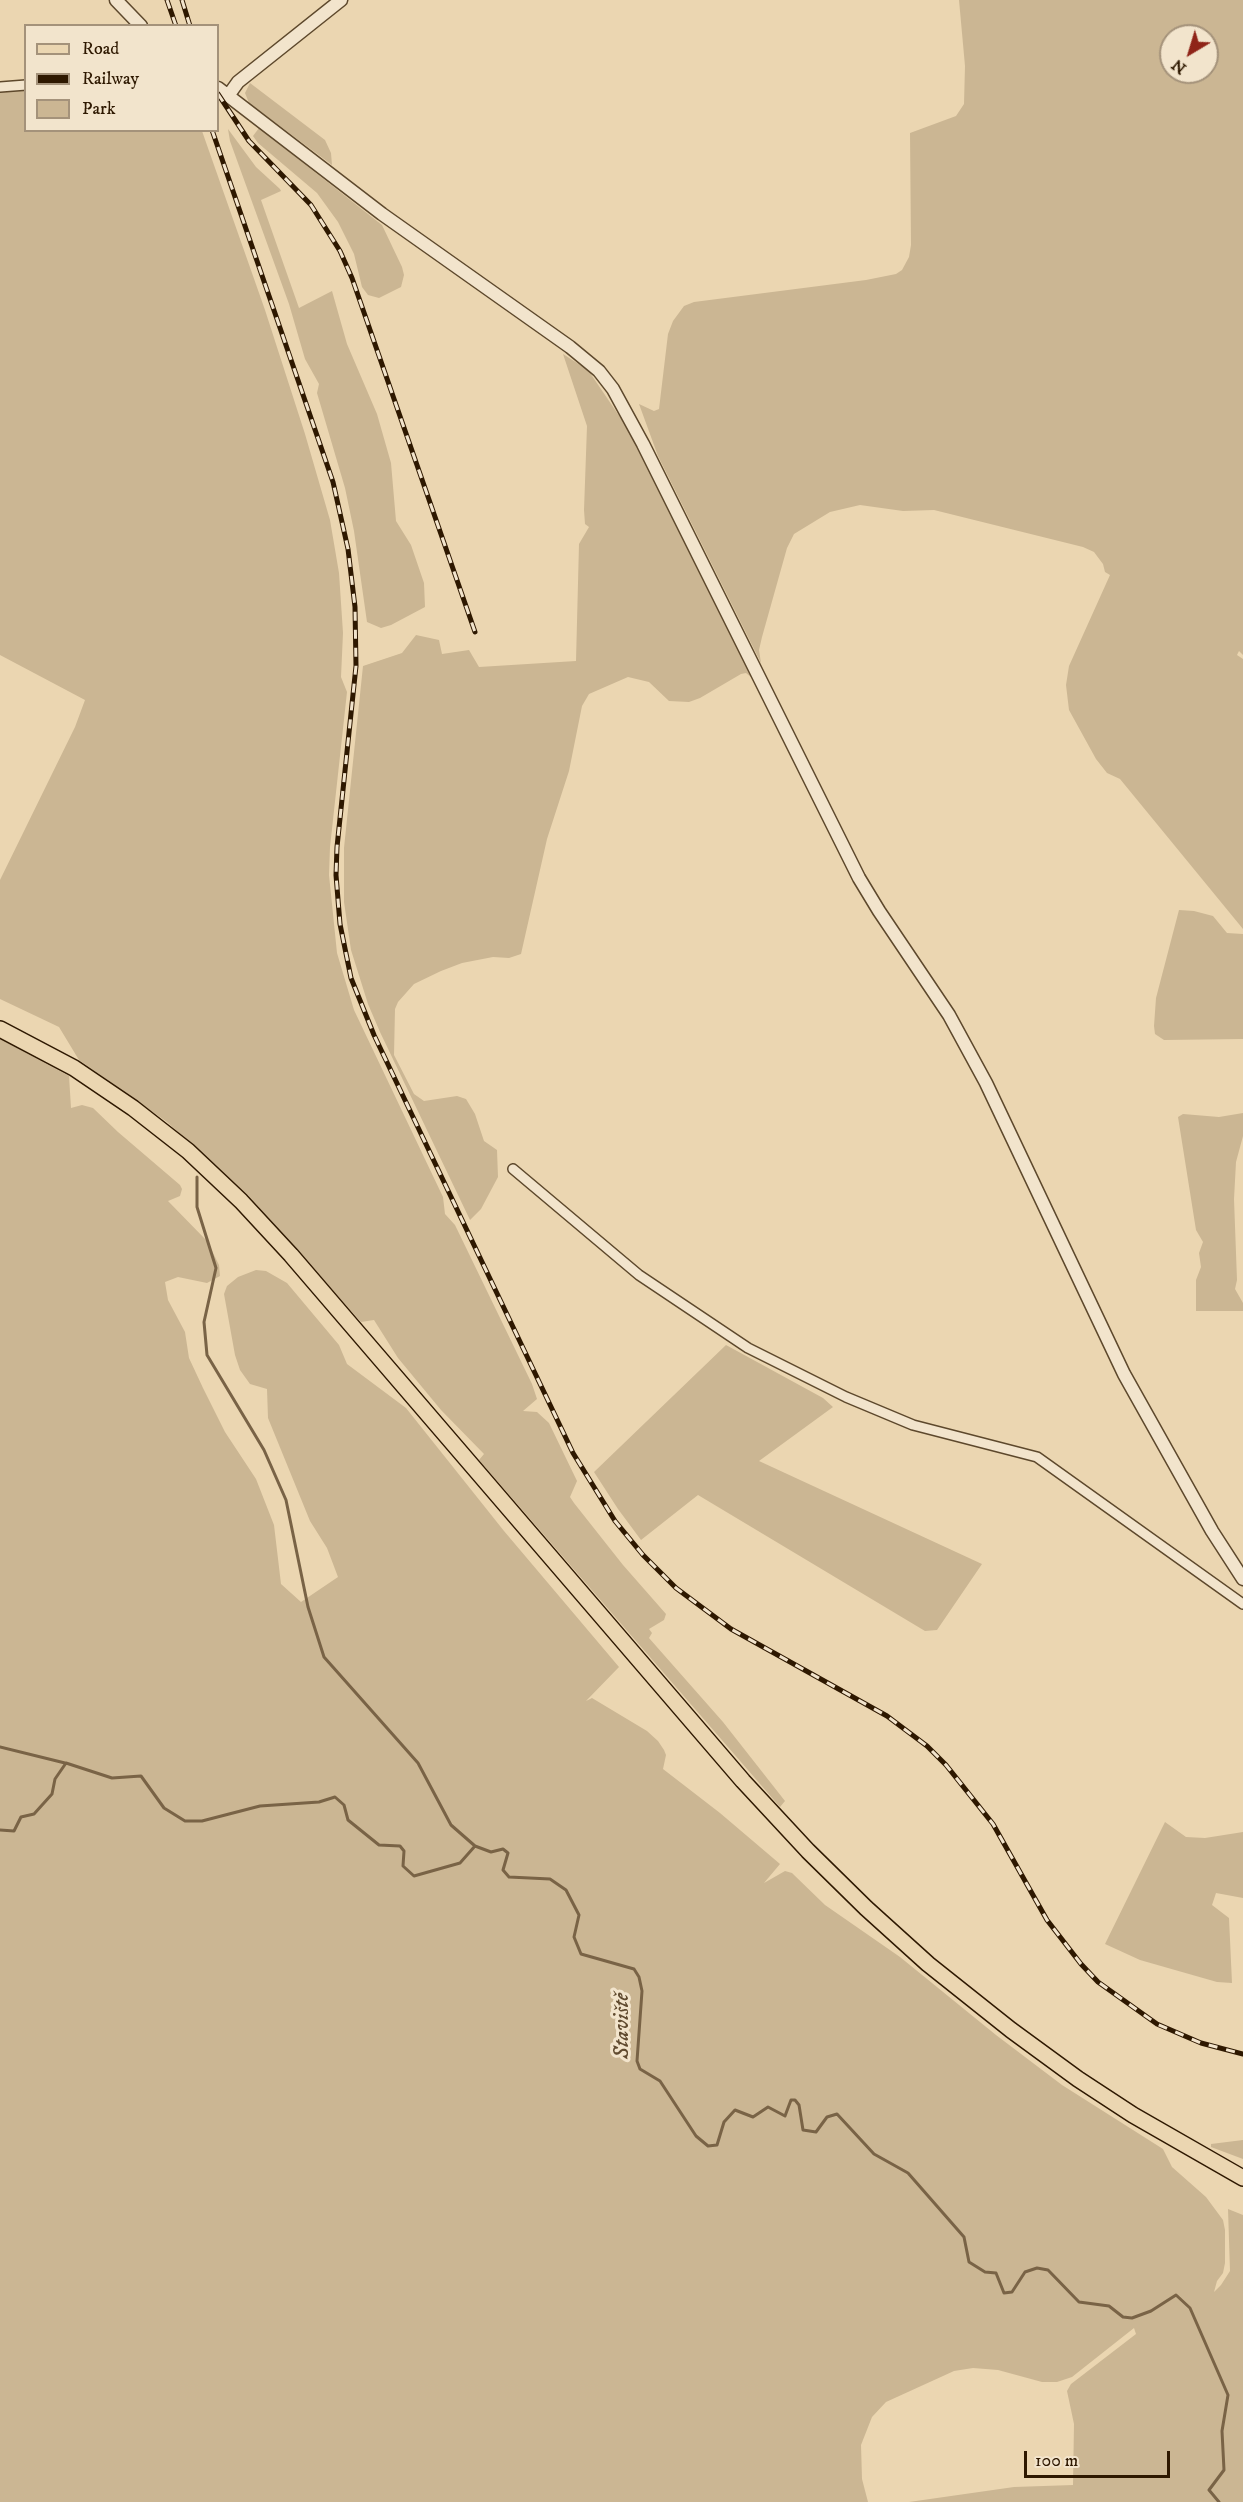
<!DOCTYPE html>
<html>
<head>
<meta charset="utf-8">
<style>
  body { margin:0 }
  #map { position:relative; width:1243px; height:2502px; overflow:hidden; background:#ebd6b1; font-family:"IM FELL DW Pica",serif }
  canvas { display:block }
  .legend { position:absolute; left:24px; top:24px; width:195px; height:108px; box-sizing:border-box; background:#f2e4cc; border:2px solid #a4927a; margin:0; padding:8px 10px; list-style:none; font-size:18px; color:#2e1800 }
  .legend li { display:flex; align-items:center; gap:12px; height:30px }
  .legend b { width:30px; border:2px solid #a4927a }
  .north { position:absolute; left:1159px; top:24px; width:60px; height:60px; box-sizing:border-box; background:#f2e4cc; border:2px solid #a4927a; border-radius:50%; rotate:218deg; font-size:16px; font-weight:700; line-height:24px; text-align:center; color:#2e1800 }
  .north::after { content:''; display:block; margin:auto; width:21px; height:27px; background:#8f2418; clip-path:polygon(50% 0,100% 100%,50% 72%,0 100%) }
  .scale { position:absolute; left:1024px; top:2451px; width:146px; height:27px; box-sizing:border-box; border:3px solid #2e1800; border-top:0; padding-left:8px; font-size:18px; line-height:21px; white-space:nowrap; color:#2e1800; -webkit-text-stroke:4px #f2e4cc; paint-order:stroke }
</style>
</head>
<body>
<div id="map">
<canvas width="1243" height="2502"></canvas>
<ul class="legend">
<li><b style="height:8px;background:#ebd6b1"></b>Road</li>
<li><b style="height:8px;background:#2e1800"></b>Railway</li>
<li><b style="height:16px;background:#cbb693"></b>Park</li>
</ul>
<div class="north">N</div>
<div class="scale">100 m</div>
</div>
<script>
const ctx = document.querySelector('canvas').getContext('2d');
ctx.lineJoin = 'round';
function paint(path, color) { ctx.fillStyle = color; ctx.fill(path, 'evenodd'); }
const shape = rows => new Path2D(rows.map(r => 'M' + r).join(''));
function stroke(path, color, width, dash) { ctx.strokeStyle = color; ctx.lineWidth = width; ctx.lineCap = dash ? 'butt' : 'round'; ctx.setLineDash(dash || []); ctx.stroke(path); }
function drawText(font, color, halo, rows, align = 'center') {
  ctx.font = font + ' "IM FELL DW Pica",serif'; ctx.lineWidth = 6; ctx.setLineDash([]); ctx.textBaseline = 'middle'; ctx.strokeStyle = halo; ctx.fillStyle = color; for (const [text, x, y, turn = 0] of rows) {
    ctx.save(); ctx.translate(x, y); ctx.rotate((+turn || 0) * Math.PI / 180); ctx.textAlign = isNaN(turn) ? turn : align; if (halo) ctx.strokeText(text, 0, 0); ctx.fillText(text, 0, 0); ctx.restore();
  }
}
paint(shape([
  [959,0,1243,0,1243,655,1239,651,1237,655,1243,659,1243,929,1120,779,1107,773,1096,759,1069,710,1066,685,1069,666,1110,575,1105,572,1103,564,1094,552,1083,547,934,510,903,511,860,505,830,512,794,534,787,548,762,637,759,650,761,663,658,456,639,404,654,411,659,409,668,334,673,321,684,306,694,302,866,280,896,274,902,270,909,257,911,245,910,133,956,116,964,104,965,66],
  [1171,36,1207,36,1207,72,1171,72],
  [250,83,325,140,331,153,332,165,249,103,245,93],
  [25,88,26,130,202,131,265,310,305,434,330,520,339,573,343,633,341,677,347,692,330,847,329,875,337,953,354,1010,443,1197,445,1214,455,1225,532,1384,537,1399,523,1411,537,1412,549,1423,577,1481,570,1497,574,1503,623,1565,666,1614,664,1620,649,1629,652,1633,649,1638,723,1722,785,1801,780,1807,479,1460,484,1454,441,1410,398,1358,374,1320,361,1322,248,1195,167,1122,79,1060,59,1027,0,999,0,880,75,727,85,700,0,655,0,92],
  [259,128,382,225,402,267,404,275,401,287,379,298,368,295,362,287,354,254,338,222,317,193,258,143,253,136],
  [228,129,256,167,280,189,281,191,261,200,299,308,332,291,347,344,377,414,391,463,396,521,411,545,424,583,425,607,391,625,381,628,367,622,354,531,345,488,317,393,319,384,305,359,289,304,230,141],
  [563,354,588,370,622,420,649,467,752,678,746,673,741,674,700,698,689,702,669,701,649,682,628,677,589,694,582,706,569,771,547,839,521,954,509,958,493,957,462,963,441,971,414,984,398,1002,395,1009,394,1055,414,1094,424,1101,457,1096,466,1099,475,1114,484,1141,497,1150,498,1177,481,1209,470,1220,380,1032,368,1004,351,950,344,902,344,848,363,666,402,653,416,635,439,640,442,654,469,650,479,667,576,661,579,544,589,527,585,524,584,510,587,426],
  [1179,910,1194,911,1213,916,1227,933,1243,934,1243,1039,1164,1040,1155,1034,1154,1026,1156,998],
  [0,1039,69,1076,71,1108,82,1105,93,1108,118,1132,180,1185,182,1189,180,1196,168,1201,207,1241,219,1265,220,1276,207,1283,178,1277,165,1282,168,1300,185,1332,189,1358,203,1388,225,1432,256,1479,274,1525,281,1584,301,1602,338,1577,327,1548,310,1521,268,1418,267,1389,250,1384,240,1370,235,1355,224,1294,227,1286,238,1277,256,1270,266,1271,287,1283,339,1345,347,1364,406,1408,504,1531,619,1667,586,1701,592,1698,647,1731,658,1741,664,1750,666,1755,663,1769,720,1813,780,1864,764,1883,785,1871,792,1873,825,1905,900,1957,996,2035,1062,2085,1163,2149,1172,2167,1206,2197,1223,2220,1225,2230,1225,2263,1223,2273,1217,2281,1214,2292,1221,2285,1230,2271,1228,2209,1243,2215,1243,2502,909,2502,1014,2487,1073,2485,1074,2424,1067,2391,1071,2384,1136,2334,1134,2328,1072,2377,1057,2382,1042,2382,998,2370,973,2368,954,2371,886,2402,872,2417,861,2445,862,2479,868,2502,0,2502],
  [1243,1113,1243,1136,1236,1162,1234,1199,1237,1280,1235,1289,1243,1303,1243,1311,1196,1311,1196,1280,1201,1267,1199,1253,1203,1242,1196,1230,1178,1117,1183,1114,1219,1117],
  [726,1345,823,1398,833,1407,759,1461,982,1564,937,1630,925,1631,698,1495,641,1540,618,1509,594,1472],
  [1165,1822,1186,1837,1205,1838,1243,1832,1243,1898,1216,1893,1212,1905,1229,1918,1232,1983,1217,1982,1140,1960,1105,1944],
  [1243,2140,1243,2159,1211,2147,1211,2144]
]), '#cbb693');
stroke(shape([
  [197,1177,197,1207,216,1268,204,1322,207,1355,264,1450,286,1500,308,1607,324,1657,418,1763,451,1825,475,1846],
  [0,1747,65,1763],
  [0,1830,14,1831,21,1817,34,1814,52,1794,55,1779,66,1763,112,1778,141,1776,164,1808,185,1821,202,1821,260,1806,319,1802,335,1797,344,1805,348,1820,379,1845,400,1846,404,1851,403,1866,414,1876,460,1863,475,1846,491,1852,503,1849,508,1853,503,1870,509,1877,550,1879,566,1890,579,1915,574,1937,581,1954,634,1969,639,1977,642,1991,637,2061,640,2069,660,2081,696,2136,708,2146,717,2145,724,2122,735,2110,753,2117,768,2107,785,2116,791,2100,795,2100,799,2105,803,2130,816,2132,827,2117,837,2114,874,2154,908,2173,964,2237,969,2262,985,2272,996,2273,1004,2293,1012,2292,1025,2272,1037,2268,1048,2270,1079,2302,1109,2306,1123,2317,1132,2318,1151,2311,1176,2295,1190,2308,1228,2395,1222,2431,1224,2470,1209,2490,1219,2502]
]), '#796346', 3);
const minor = shape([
  [0,87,26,85],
  [513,1169,639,1275,748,1348,846,1397,913,1425,1037,1457,1243,1604]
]);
const tertiary = shape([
  [116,0,141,26],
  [218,88,382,214,570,347,599,371,613,389,643,444,859,878,879,911,949,1015,986,1083,1124,1374,1212,1531,1243,1579],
  [228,96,238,82,341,0]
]);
const primary = shape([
  [0,1029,74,1068,133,1108,188,1151,241,1201,291,1255,743,1781,808,1851,866,1908,928,1964,1011,2030,1078,2079,1133,2115,1243,2178]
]);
stroke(minor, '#5d482c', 12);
stroke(tertiary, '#5d482c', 15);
stroke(primary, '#2e1800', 18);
stroke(minor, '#f2e4cc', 9);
stroke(tertiary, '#f2e4cc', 12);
stroke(primary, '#ebd6b1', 15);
const rail = shape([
  [167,0,176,26],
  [182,0,190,26],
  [218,94,249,141,311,205,340,251,352,278,475,632],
  [212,130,333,482,348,549,355,607,356,666,337,847,336,875,340,924,351,978,374,1035,573,1453,615,1521,643,1555,676,1588,731,1629,887,1716,927,1746,946,1765,993,1824,1047,1920,1081,1964,1098,1982,1157,2024,1201,2043,1243,2054]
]);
stroke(rail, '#2e1800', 5);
stroke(rail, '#f2e4cc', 3, [9]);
drawText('italic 22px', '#604a2f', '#f2e4cc', [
  ["Staviště",623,2026,-90]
]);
</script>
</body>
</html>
